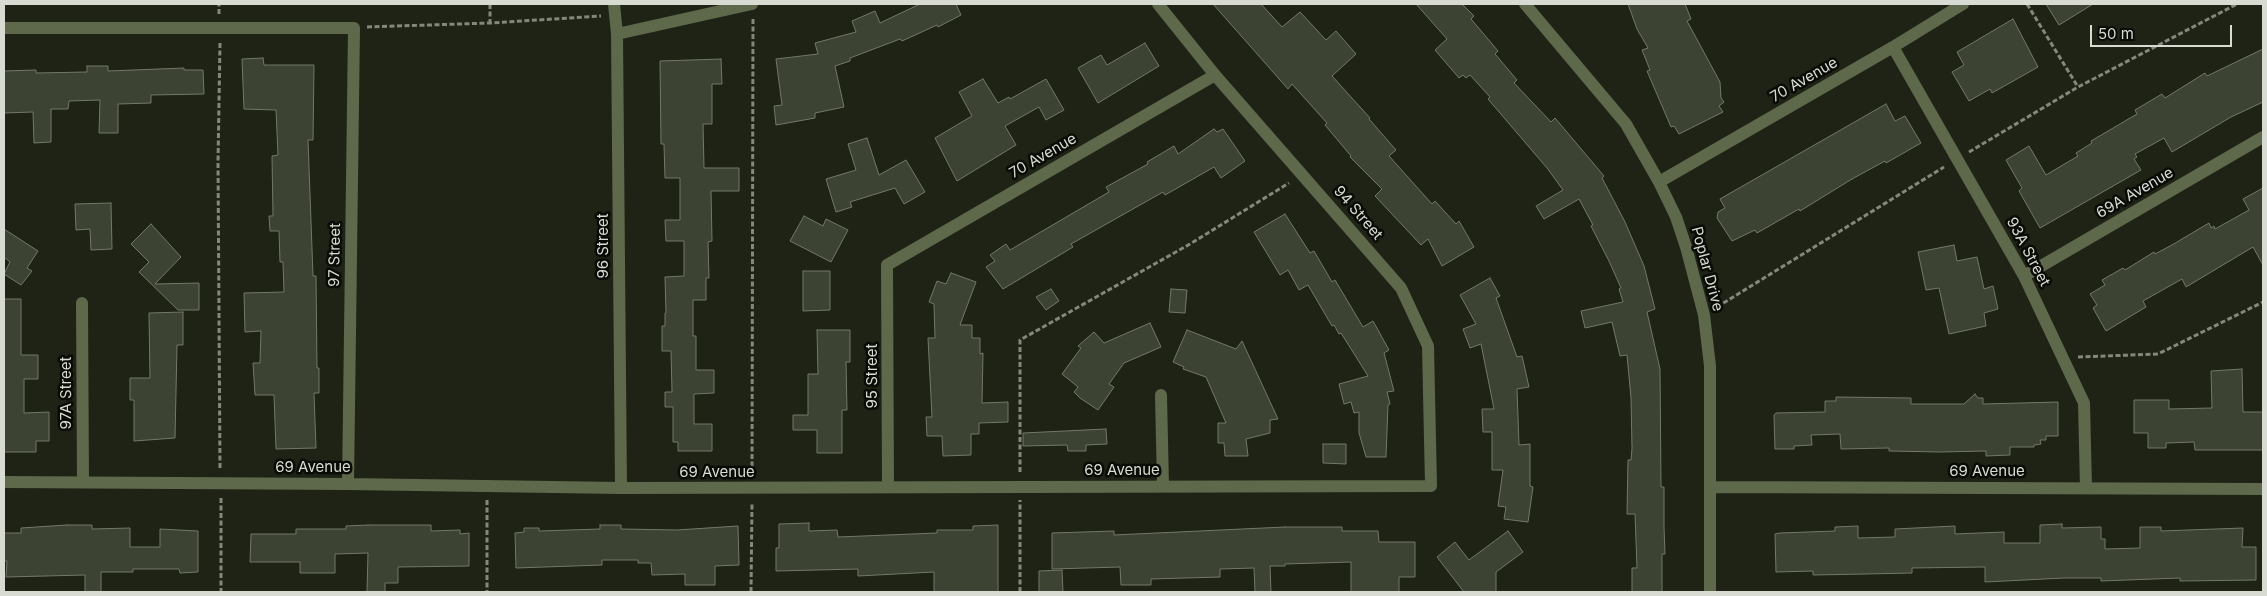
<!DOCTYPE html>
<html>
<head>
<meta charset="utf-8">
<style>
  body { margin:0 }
  #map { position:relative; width:2267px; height:596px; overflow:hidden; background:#1e2315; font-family:Inter,sans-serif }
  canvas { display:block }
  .frame { position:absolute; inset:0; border:5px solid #d8dbd2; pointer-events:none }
  .scale { position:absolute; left:2090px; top:25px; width:142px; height:22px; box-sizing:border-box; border:2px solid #d8dbd2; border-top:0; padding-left:6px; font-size:15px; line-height:18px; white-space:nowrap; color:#d8dbd2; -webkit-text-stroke:4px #090b06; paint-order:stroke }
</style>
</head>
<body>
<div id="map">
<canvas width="2267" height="596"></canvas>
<div class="frame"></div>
<div class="scale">50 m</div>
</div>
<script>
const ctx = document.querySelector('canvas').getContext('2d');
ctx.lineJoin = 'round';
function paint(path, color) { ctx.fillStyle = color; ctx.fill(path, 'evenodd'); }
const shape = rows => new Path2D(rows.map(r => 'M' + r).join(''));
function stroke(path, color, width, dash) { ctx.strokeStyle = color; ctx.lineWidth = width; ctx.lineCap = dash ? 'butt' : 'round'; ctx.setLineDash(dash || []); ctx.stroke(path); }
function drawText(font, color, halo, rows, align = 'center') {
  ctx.font = font + ' Inter,sans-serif'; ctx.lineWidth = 5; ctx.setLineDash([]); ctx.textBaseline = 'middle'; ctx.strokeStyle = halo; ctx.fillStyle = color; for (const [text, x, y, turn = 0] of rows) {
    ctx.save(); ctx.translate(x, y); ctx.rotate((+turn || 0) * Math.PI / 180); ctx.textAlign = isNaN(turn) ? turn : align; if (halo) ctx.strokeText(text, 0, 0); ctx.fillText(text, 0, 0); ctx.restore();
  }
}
const building = shape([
  [920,4,956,4,961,15,938,27,937,25,902,41,900,39,850,58,850,61,835,66,844,107,815,113,815,118,776,125,774,106,782,105,776,59,818,54,815,43,856,32,852,21,875,11,880,23,920,4],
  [1213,4,1261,4,1282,27,1300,12,1326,40,1336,31,1356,54,1332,76,1370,118,1369,119,1396,150,1389,156,1432,204,1435,201,1456,224,1459,221,1474,247,1442,266,1428,239,1421,245,1375,196,1382,189,1350,157,1351,156,1325,125,1327,123,1292,84,1288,89,1213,4],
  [1416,4,1462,4,1474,16,1471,19,1498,51,1495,54,1517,80,1514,83,1551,122,1555,118,1604,176,1602,178,1625,222,1644,266,1655,309,1647,312,1660,369,1661,487,1664,487,1664,527,1665,554,1662,554,1662,592,1632,592,1632,568,1637,568,1635,514,1627,514,1628,460,1631,460,1632,448,1631,398,1627,355,1620,356,1612,322,1585,328,1581,311,1623,302,1619,289,1621,288,1609,261,1591,226,1593,225,1579,199,1544,219,1536,206,1563,190,1547,168,1488,99,1490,97,1470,75,1466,78,1463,75,1459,78,1435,50,1447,39,1416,4],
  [1628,4,1685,4,1691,19,1687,21,1720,82,1721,98,1724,102,1719,106,1723,112,1679,134,1674,126,1671,127,1647,71,1650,70,1642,50,1648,48,1637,29,1628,4],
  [2046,4,2093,4,2059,25,2046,4],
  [2013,19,2038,67,1992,93,1990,89,1969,101,1952,72,1964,65,1957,52,2013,19],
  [1145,43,1159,66,1098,103,1078,68,1101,55,1107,65,1145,43],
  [2263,49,2263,102,2231,117,2172,152,2164,138,2135,154,2137,157,2134,159,2141,170,2040,228,2019,191,2022,188,2006,160,2029,146,2046,175,2078,156,2076,153,2092,143,2091,141,2137,114,2135,110,2162,94,2165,98,2205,73,2207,76,2263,49],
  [263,58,264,65,314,65,313,140,308,140,313,276,316,276,317,368,319,368,319,393,314,393,316,448,276,449,274,395,255,395,253,363,260,363,261,331,245,332,244,293,284,292,283,262,280,262,279,231,270,231,269,216,273,216,272,156,278,155,276,110,244,109,242,59,263,58],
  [721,59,722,84,712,84,712,124,703,124,704,168,739,168,739,191,711,191,712,241,708,242,709,278,706,278,706,300,693,300,693,336,696,336,696,370,714,370,714,393,694,394,694,424,712,424,712,451,678,451,678,442,673,442,673,407,665,407,665,392,672,392,671,351,662,351,662,326,665,326,665,313,666,313,665,277,684,276,684,241,666,241,665,220,680,220,680,178,665,178,664,144,661,144,660,61,721,59],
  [87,66,108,66,108,71,184,68,184,70,203,70,204,94,151,95,151,103,118,104,118,133,99,133,100,100,69,101,68,109,51,109,51,142,34,143,33,112,4,113,4,71,36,70,36,73,87,72,87,66],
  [983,79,998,103,1009,97,1010,99,1046,79,1064,110,1046,120,1039,107,1005,126,1016,145,957,181,935,138,972,116,959,92,983,79],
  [1886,104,1895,121,1905,116,1921,143,1886,163,1885,161,1852,179,1800,211,1799,209,1757,233,1755,230,1732,241,1717,218,1718,212,1725,208,1720,199,1886,104],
  [1214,129,1217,132,1223,129,1245,161,1221,178,1214,167,1165,195,1163,192,1071,244,1073,247,1003,289,986,267,995,261,990,255,1006,244,1010,250,1109,192,1106,187,1148,164,1147,162,1174,146,1178,154,1214,129],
  [867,138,879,175,906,160,925,192,904,204,895,188,850,202,852,207,836,212,826,179,856,170,848,144,867,138],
  [2263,188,2263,265,2253,247,2186,287,2182,279,2143,301,2146,307,2106,331,2093,308,2097,305,2090,294,2105,285,2102,280,2123,268,2125,270,2154,252,2155,254,2172,245,2209,223,2211,228,2214,226,2215,229,2249,210,2243,199,2263,188],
  [111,203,112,249,91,250,90,229,76,230,75,204,111,203],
  [1285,214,1310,253,1314,251,1332,282,1335,280,1363,327,1373,321,1389,350,1384,353,1394,391,1387,392,1390,404,1388,405,1386,457,1366,457,1359,433,1359,412,1354,413,1351,402,1344,404,1339,384,1368,376,1341,333,1339,334,1334,325,1332,326,1308,285,1299,290,1288,270,1280,275,1254,232,1285,214],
  [804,216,823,226,826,219,848,230,831,262,790,241,804,216],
  [151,224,181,257,155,284,199,283,199,310,178,310,139,272,149,262,131,244,151,224],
  [4,229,38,251,27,268,32,271,21,285,4,274,10,262,4,257,4,229],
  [1954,245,1957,261,1977,257,1984,289,1993,286,1998,309,1984,313,1986,326,1949,334,1939,288,1926,290,1918,252,1954,245],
  [803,271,830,271,830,310,803,311,803,271],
  [951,273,976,282,960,325,972,325,972,338,980,338,980,354,983,353,982,403,1008,402,1008,422,979,423,979,434,971,434,971,455,943,456,942,436,927,436,926,417,932,417,928,338,935,338,934,304,929,302,937,281,946,284,951,273],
  [1490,278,1500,296,1496,298,1517,357,1522,356,1529,387,1517,389,1519,445,1530,444,1530,486,1533,487,1528,522,1504,519,1506,507,1498,506,1503,470,1492,470,1492,432,1483,432,1482,409,1494,409,1481,344,1470,348,1463,329,1476,324,1460,295,1490,278],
  [1051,289,1059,301,1046,310,1036,297,1051,289],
  [1171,289,1187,290,1185,313,1169,312,1171,289],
  [4,299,21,299,21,355,38,355,38,379,24,379,24,413,49,412,49,441,36,441,36,452,4,452,4,299],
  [183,312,183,345,177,345,175,438,134,441,134,400,130,400,130,378,150,378,149,313,183,312],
  [1150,323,1161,347,1124,363,1109,384,1114,387,1098,410,1080,398,1074,392,1078,387,1062,374,1081,348,1078,346,1094,332,1104,343,1150,323],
  [817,330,850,330,850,362,846,362,847,410,842,410,842,453,817,453,817,430,793,430,793,415,808,415,808,374,818,374,817,330],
  [1187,330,1236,349,1242,341,1278,419,1270,420,1270,433,1246,439,1248,456,1225,456,1224,443,1218,443,1218,423,1226,423,1206,377,1183,369,1184,367,1173,362,1187,330],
  [2242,369,2243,412,2263,412,2263,450,2195,450,2194,442,2166,443,2166,448,2148,448,2148,433,2134,433,2134,400,2169,400,2169,409,2212,408,2211,371,2242,369],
  [1975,394,1978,398,1983,398,1983,404,2058,402,2058,436,2046,436,2046,440,2040,440,2041,444,2034,445,2034,447,2010,447,2010,455,1986,456,1986,451,1940,452,1889,451,1889,448,1841,449,1840,434,1811,435,1812,445,1794,446,1794,449,1775,449,1774,415,1776,413,1825,412,1825,401,1836,401,1836,397,1911,398,1911,404,1964,404,1975,394],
  [1106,429,1107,444,1086,445,1086,451,1068,451,1067,445,1023,446,1023,433,1106,429],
  [1323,444,1346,444,1346,464,1323,463,1323,444],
  [809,523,809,531,837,530,838,537,937,533,937,530,973,530,973,526,998,525,998,592,934,592,934,572,858,576,858,569,776,571,776,548,779,548,779,524,809,523],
  [2062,524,2062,528,2101,527,2101,539,2105,539,2105,549,2140,548,2140,527,2161,527,2161,531,2243,528,2242,547,2256,547,2256,580,2180,581,2180,578,2101,581,2101,578,2064,578,1985,582,1985,567,1912,568,1912,573,1866,574,1813,575,1813,571,1776,572,1775,534,1780,533,1835,531,1835,527,1858,526,1858,538,1895,537,1895,529,1955,526,1955,534,2004,532,2004,543,2040,543,2040,525,2062,524],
  [67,525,92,525,92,529,130,528,130,547,160,547,160,529,198,531,198,572,180,573,179,569,133,569,133,572,101,572,101,592,85,592,85,575,6,577,7,561,4,561,4,533,21,533,21,528,67,525],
  [368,525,431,525,431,531,460,530,460,534,469,533,469,566,398,567,398,583,385,583,385,592,367,592,368,553,335,554,335,573,300,573,300,562,250,562,251,534,296,534,296,529,346,529,346,526,368,525],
  [600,525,621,525,621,529,677,530,738,526,739,565,715,566,715,585,685,585,685,574,652,575,651,563,638,563,638,560,602,560,602,565,516,568,515,533,524,532,524,528,539,528,539,531,600,529,600,525],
  [1285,527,1342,527,1342,531,1378,531,1379,542,1415,542,1415,577,1399,577,1399,592,1351,592,1351,562,1285,564,1285,566,1270,566,1271,592,1255,592,1254,568,1220,569,1220,577,1151,579,1151,585,1121,585,1120,567,1052,569,1052,533,1114,531,1114,535,1285,527],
  [1508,531,1523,552,1496,572,1496,592,1464,592,1437,557,1455,542,1469,560,1508,531],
  [1062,570,1063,592,1039,592,1039,571,1062,570]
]);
paint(building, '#3d4333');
stroke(building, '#737968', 1);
stroke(shape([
  [490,4,490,23],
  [2027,4,2078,87],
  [219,14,219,4],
  [367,27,490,23,601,16],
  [220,43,218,162,220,469],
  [1969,152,2078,87,2237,4],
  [1717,307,1944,167],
  [2078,357,2158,354,2263,302],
  [1020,472,1020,340,1190,244,1289,183],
  [752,474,753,18],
  [221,498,221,592],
  [487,500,487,592],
  [751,592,752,503],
  [1020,592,1020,500]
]), '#83877c', 3, [5, 2.5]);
stroke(shape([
  [614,4,617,34,621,488],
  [1525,4,1626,124,1659,182,1676,217,1686,247,1704,315,1710,366,1710,592],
  [4,28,354,28,348,484],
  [617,34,752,4],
  [1893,47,2024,276,2084,403,2086,488],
  [1659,182,1893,47,1963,4],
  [2024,276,2263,137],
  [82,303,83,482],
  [1161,395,1163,486],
  [4,482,348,484,621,488,1431,486,1428,346,1401,288,1215,75,1158,4],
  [888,487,887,265,1215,75],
  [1711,487,2263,489]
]), '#5e684b', 12);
drawText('15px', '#d8dbd2', '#090b06', [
  ["70 Avenue",1804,80,-30],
  ["70 Avenue",1043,156,-30],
  ["69A Avenue",2135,193,-30],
  ["94 Street",1358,213,49],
  ["96 Street",603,246,-90],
  ["93A Street",2028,252,62],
  ["97 Street",335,255,-89],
  ["Poplar Drive",1707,269,75],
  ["95 Street",872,376,-90],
  ["97A Street",66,393,-90],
  ["69 Avenue",313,467],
  ["69 Avenue",1122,470],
  ["69 Avenue",1987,471],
  ["69 Avenue",717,472]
]);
</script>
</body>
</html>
